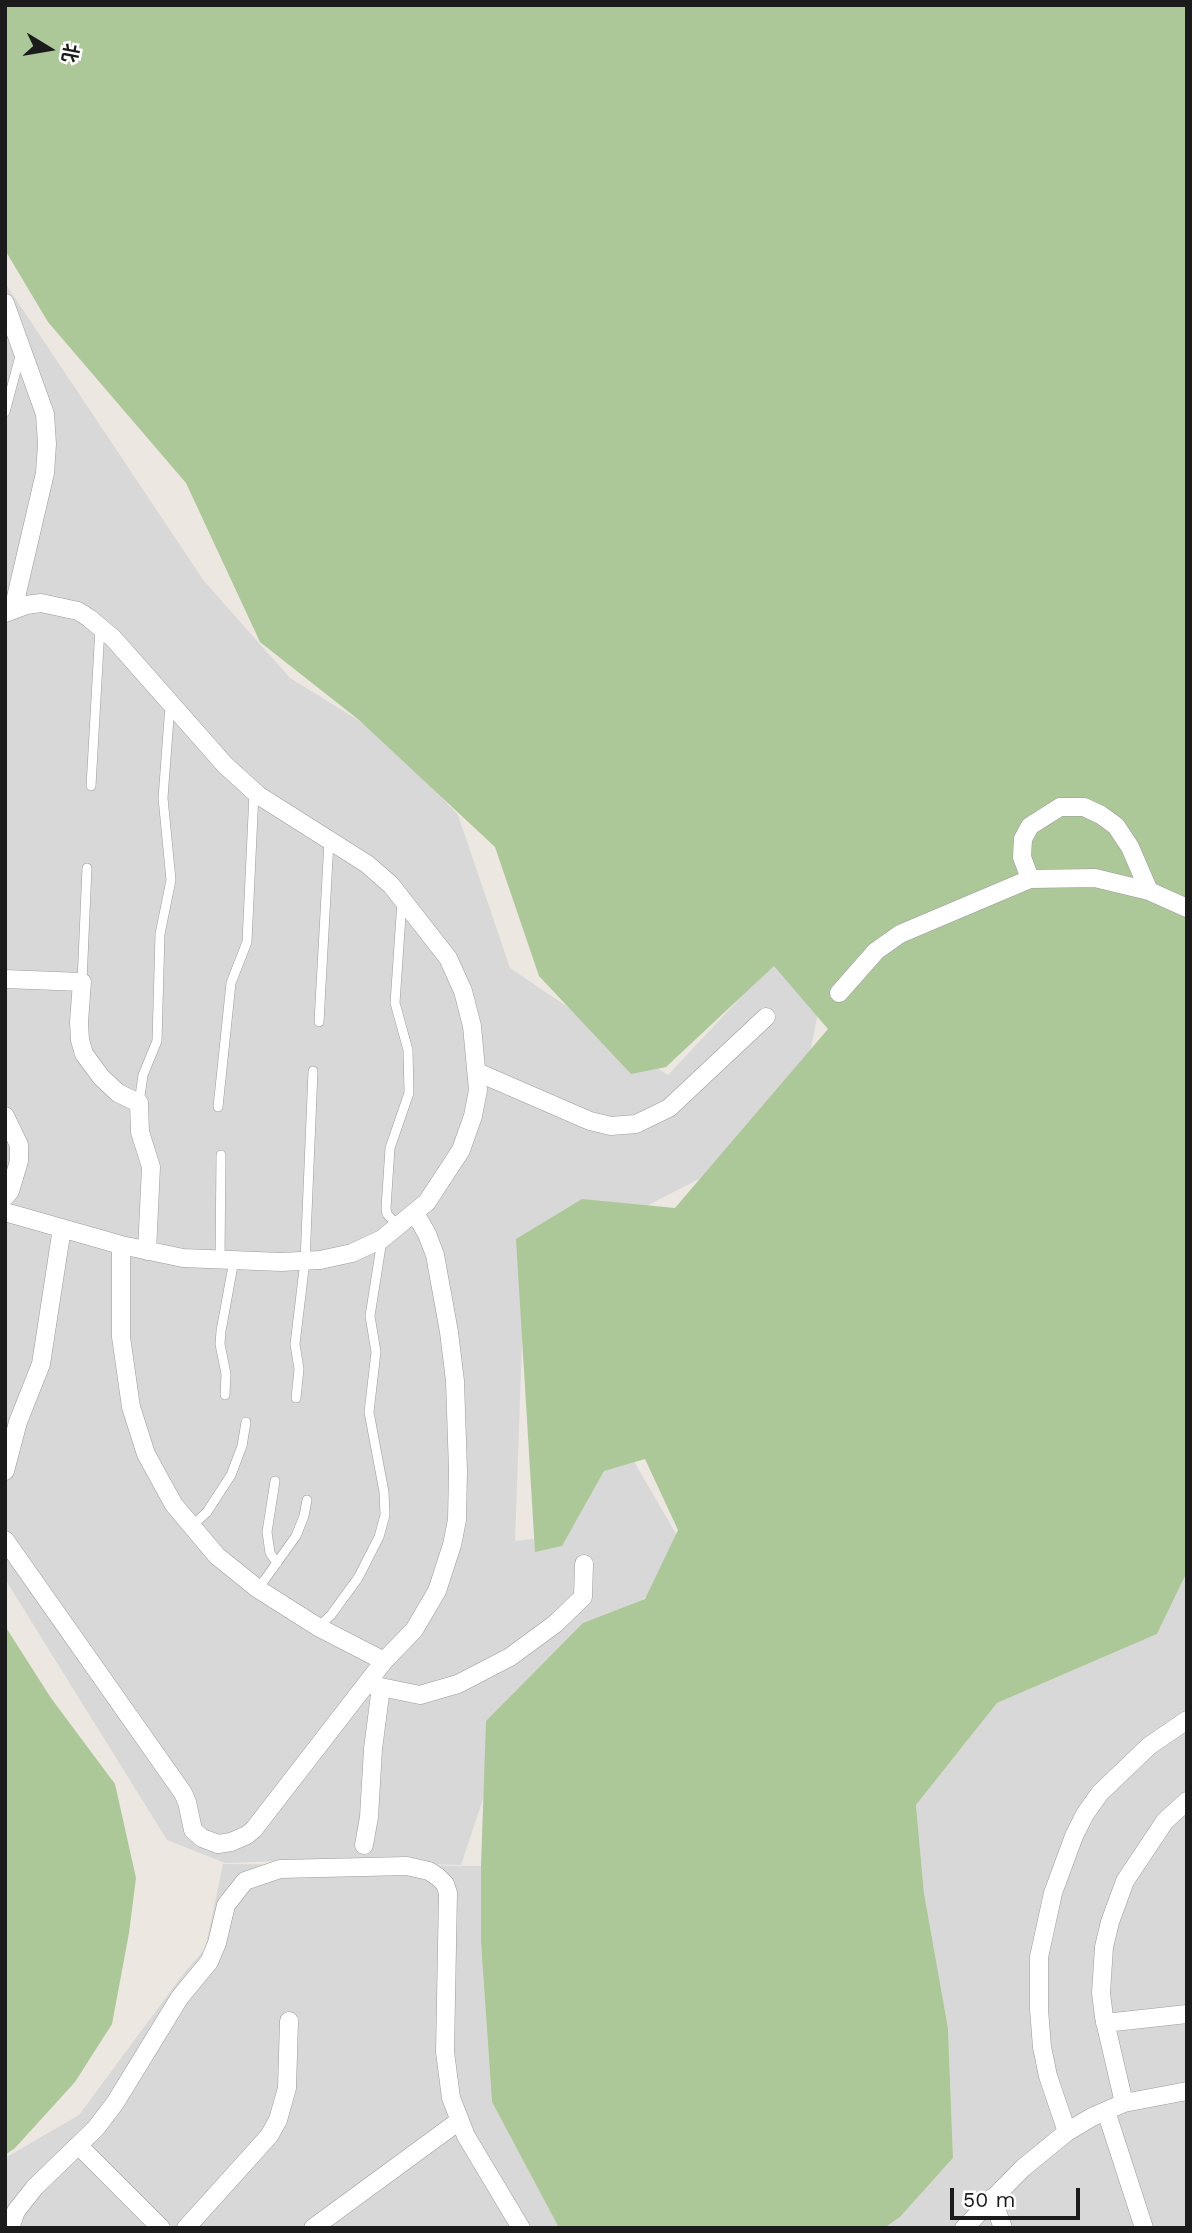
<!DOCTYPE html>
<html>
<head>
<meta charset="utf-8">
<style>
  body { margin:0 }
  #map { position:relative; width:1192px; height:2233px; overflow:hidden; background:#ece7e1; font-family:"Work Sans","Noto Sans SC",sans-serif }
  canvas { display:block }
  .frame { position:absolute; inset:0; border:7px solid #1b1b1b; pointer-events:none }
  .north { position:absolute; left:14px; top:14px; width:70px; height:70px; -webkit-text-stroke:5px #fff; paint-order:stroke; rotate:101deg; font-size:19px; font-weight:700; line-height:28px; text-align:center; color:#1b1b1b }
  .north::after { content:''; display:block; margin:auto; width:24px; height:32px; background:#1b1b1b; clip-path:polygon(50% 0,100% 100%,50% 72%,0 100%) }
  .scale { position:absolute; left:950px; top:2188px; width:130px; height:32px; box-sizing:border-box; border:4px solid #1b1b1b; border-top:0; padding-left:9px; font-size:21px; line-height:24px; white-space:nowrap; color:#1b1b1b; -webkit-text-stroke:5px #fff; paint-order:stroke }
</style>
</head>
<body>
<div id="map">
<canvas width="1192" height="2233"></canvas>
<div class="frame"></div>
<div class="north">北</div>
<div class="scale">50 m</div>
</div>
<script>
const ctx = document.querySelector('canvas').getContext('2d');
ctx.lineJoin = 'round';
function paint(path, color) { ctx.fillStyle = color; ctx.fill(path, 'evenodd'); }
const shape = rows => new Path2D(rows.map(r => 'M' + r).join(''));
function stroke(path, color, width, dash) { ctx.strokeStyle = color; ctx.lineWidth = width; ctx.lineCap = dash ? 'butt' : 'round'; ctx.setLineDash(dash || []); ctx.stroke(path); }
paint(shape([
  [5,283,204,581,290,678,384,736,458,815,510,968,668,1075,772,964,821,998,798,1112,703,1177,621,1219,525,1259,515,1541,563,1536,607,1415,693,1563,520,1688,461,1865,285,1861,225,1863,167,1840,5,1579],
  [1187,1572,1187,2228,884,2228,900,2217,953,2158,948,2028,924,1893,916,1805,997,1703,1157,1634],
  [223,1864,481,1866,481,1943,492,2102,559,2228,5,2228,5,2158,79,2115,184,1973,205,1949]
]), '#d9d8d8');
paint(shape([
  [5,5,1187,5,1187,1572,1157,1634,997,1703,916,1805,924,1893,948,2028,953,2158,900,2217,884,2228,559,2228,492,2102,481,1943,481,1866,486,1721,583,1623,645,1599,678,1530,645,1459,604,1471,562,1546,535,1552,516,1239,582,1199,675,1208,828,1029,774,966,666,1067,631,1074,539,976,495,847,359,720,260,642,186,483,48,322,5,250],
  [5,1626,51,1698,115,1784,136,1878,129,1933,112,2024,75,2082,15,2148,5,2155]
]), '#adc898');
const service = shape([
  [5,412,20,356],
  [91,786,100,628],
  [82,982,87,868],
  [319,1022,329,841],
  [139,1103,143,1075,157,1041,160,934,171,880,163,798,170,705],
  [218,1107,231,983,247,942,254,793],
  [398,1226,387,1214,386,1208,390,1148,409,1093,408,1050,395,1003,402,901],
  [220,1260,221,1155],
  [225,1395,226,1374,220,1344,221,1331,234,1260],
  [296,1398,299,1369,295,1344,305,1261,313,1071],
  [275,1481,267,1532,270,1553,277,1563],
  [191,1527,207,1512,231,1475,242,1446,246,1422],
  [258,1589,296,1536,304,1516,307,1500],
  [318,1627,331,1615,358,1578,379,1537,385,1515,384,1492,369,1412,376,1352,370,1316,382,1240]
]);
const minor = shape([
  [5,303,45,414,47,444,45,473,13,610],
  [5,613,26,605,41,603,78,611,89,618,113,638,225,765,258,795,367,864,391,885,448,958,463,991,472,1026,478,1090,473,1116,461,1150,427,1202,382,1239,352,1253,320,1260,281,1262,183,1258,121,1245,5,1212],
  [1030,879,1022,857,1023,839,1030,826,1060,807,1084,807,1101,815,1116,826,1130,847,1149,891],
  [5,979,82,982,79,1022,80,1040,84,1054,101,1077,118,1093,139,1103,140,1132,151,1167,147,1251],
  [839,993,876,951,900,934,1030,879,1095,878,1149,891,1187,908],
  [477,1072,590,1121,611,1126,636,1124,669,1108,766,1017],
  [5,1116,19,1145,19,1161,10,1191,5,1197],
  [121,1245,121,1337,131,1407,146,1454,174,1505,217,1556,258,1589,318,1627,384,1661],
  [5,1471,18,1422,41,1364,62,1228],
  [5,1540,183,1793,187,1802,193,1830,202,1838,218,1844,231,1842,247,1835,254,1829,384,1661,414,1630,437,1591,452,1545,457,1520,458,1471,455,1381,449,1332,435,1255,427,1234,415,1213],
  [366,1684,420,1695,458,1684,510,1657,555,1624,583,1597,584,1564],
  [364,1845,369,1817,373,1749,381,1687],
  [1105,2023,1187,2014],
  [1124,2103,1104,2017,1101,1993,1104,1947,1110,1922,1125,1881,1165,1821,1187,1801],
  [1106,2111,1144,2228],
  [1067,2132,1048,2076,1042,2047,1039,2009,1039,1957,1053,1893,1074,1836,1085,1814,1100,1793,1149,1746,1187,1720],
  [78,2145,161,2228],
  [992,2198,1003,2228],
  [10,2228,16,2211,35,2187,96,2128,115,2103,180,1997,209,1962,217,1943,226,1905,245,1881,280,1869,407,1866,429,1871,438,1877,445,1884,448,1893,445,2052,451,2098,466,2136,521,2228],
  [186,2228,269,2136,278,2120,287,2088,289,2021],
  [313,2228,459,2121],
  [964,2228,1023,2168,1067,2132,1092,2117,1124,2103,1187,2091]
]);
stroke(service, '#9c9c9c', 10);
stroke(minor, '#9c9c9c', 19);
stroke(service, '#fff', 9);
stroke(minor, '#fff', 18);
</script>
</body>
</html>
